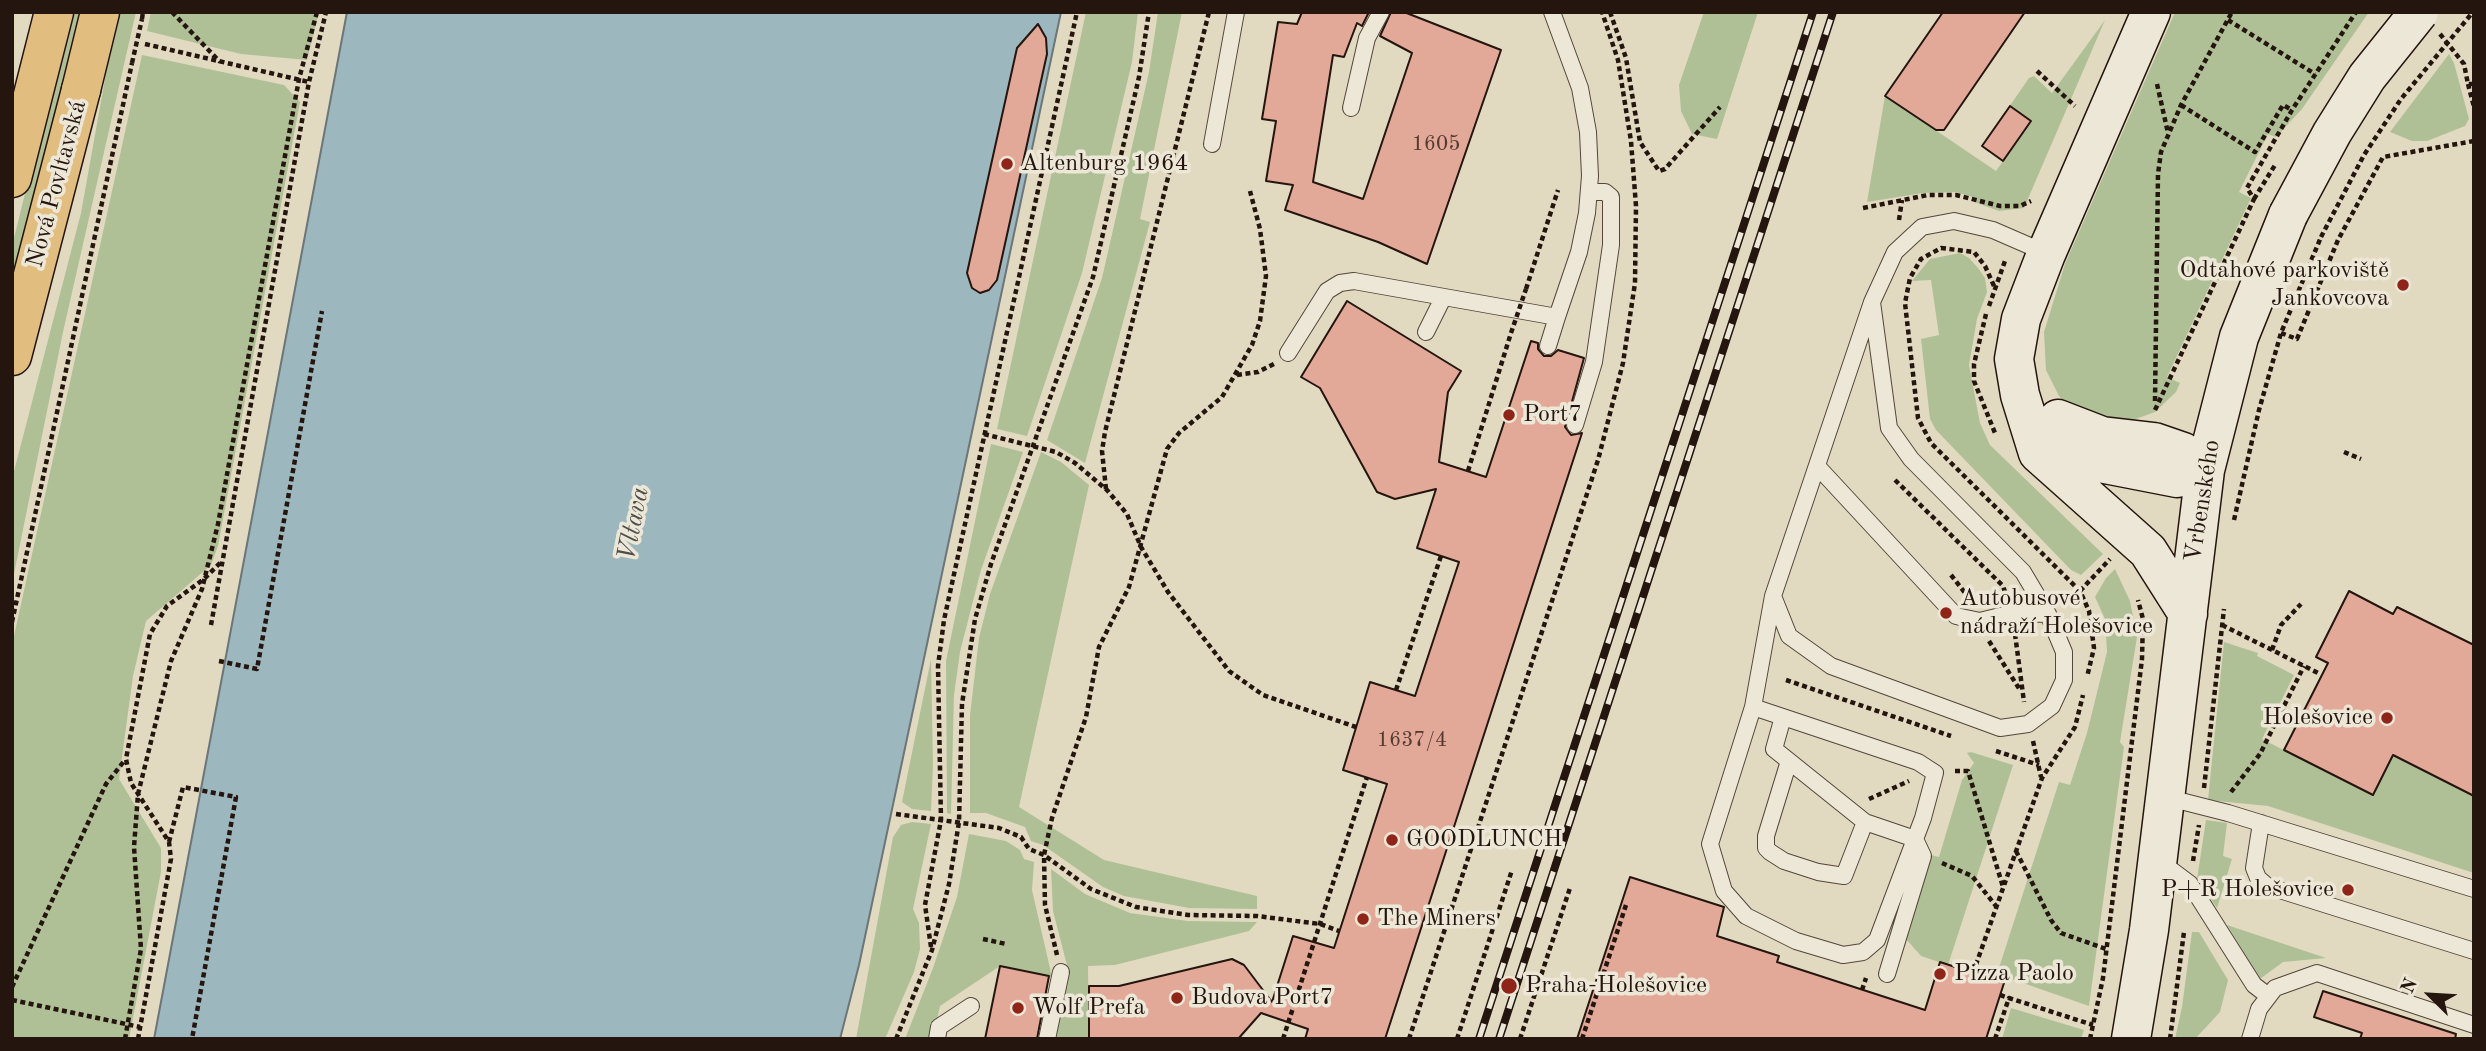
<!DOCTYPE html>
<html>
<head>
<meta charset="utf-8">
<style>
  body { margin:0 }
  #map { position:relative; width:2486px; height:1051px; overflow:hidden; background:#e2dac0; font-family:"Old Standard TT",serif }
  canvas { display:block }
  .frame { position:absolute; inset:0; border:14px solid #25150f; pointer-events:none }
  .north { position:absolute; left:2395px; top:960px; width:70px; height:70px; -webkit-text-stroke:5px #ece7d6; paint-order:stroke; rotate:294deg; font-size:19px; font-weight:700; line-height:28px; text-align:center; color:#25150f }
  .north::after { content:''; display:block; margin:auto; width:24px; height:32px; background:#25150f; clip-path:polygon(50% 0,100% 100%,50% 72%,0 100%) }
</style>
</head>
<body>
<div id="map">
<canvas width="2486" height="1051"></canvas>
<div class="frame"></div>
<div class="north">N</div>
</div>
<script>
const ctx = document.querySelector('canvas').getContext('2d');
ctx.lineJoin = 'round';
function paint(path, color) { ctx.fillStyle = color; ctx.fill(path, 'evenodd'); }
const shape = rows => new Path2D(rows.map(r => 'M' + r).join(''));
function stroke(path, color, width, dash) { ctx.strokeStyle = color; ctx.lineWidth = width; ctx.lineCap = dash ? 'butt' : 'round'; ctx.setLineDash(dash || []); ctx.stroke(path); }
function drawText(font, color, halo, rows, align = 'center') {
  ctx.font = font + ' "Old Standard TT",serif'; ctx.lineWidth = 7; ctx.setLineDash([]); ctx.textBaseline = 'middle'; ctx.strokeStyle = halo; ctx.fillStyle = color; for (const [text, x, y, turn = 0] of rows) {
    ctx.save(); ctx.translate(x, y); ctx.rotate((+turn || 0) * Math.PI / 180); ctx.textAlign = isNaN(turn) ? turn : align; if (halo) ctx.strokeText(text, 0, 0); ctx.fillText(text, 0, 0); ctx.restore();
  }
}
paint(shape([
  [70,12,83,12,12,290,12,246],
  [117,12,136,12,63,332,12,584,12,479,81,213],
  [151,12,319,12,307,60,241,54,147,31],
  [1086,12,1138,12,1132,62,1082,273,1027,436,997,429],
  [1158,12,1182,12,1140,219,1150,222,1085,463,1047,440,1102,278,1149,72],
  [1704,12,1758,12,1717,139,1692,134,1681,111,1679,85],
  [2175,12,2369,12,2302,109,2276,137,2268,134,2239,192,2251,198,2167,377,2180,383,2176,392,2155,412,2122,424,2066,403,2059,396,2046,370,2044,332,2065,264],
  [2105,20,2024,208,1999,211,1974,202,1976,198,1956,192,1923,193,1867,202,1885,96,1996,171,2003,161,1982,146,2029,78,2034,76,2052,93],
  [2449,54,2454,63,2469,119,2465,126,2427,141,2412,141,2390,132],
  [142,55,284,85,300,102,218,546,211,565,146,621,133,676,119,779,161,848,161,872,129,1039,12,1039,12,645],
  [1960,253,1969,258,1978,268,1985,278,1987,292,1977,319,1969,365,1980,423,1990,445,2103,554,2081,575,2071,570,1936,430,1930,419,1921,339,1939,335,1931,280,1912,281,1930,259],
  [991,444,1023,452,981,570,960,652,954,695,951,814,947,813,946,661],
  [1041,452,1061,462,1089,485,1019,807,1104,860,1257,896,1257,909,1189,908,1124,896,1103,887,1043,845,1031,841,1025,827,986,813,970,813,970,715,979,638,990,594],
  [2115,569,2130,601,2137,637,2120,742,2124,747,2089,1006,1997,974,2059,782,2070,785,2087,733,2107,652,2105,619,2095,597,2106,578],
  [2224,642,2258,653,2257,656,2294,675,2262,739,2372,795,2393,755,2474,797,2474,873,2268,806,2208,800],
  [931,659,933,765,931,811,912,809,902,802],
  [1971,752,2013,765,1948,965,1921,956,1906,939,1931,855,1939,857,1962,780,1974,763,1967,753],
  [2206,820,2227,823,2223,856,2232,859,2217,908,2197,879],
  [912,822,931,824,913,909,919,923,920,949,914,972,885,1039,856,1039,893,837,901,825],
  [969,834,1006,841,1020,850,1024,859,1034,862,1032,890,1052,977,1000,966,940,1006,933,1039,905,1039,933,968,957,897],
  [1051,869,1085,894,1130,913,1188,921,1257,922,1249,931,1115,965,1088,966,1089,1039,1054,1039,1069,973,1053,911],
  [2227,925,2326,958,2283,962,2260,979],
  [2192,932,2199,932,2228,980,2220,1012,2195,1039,2175,1039,2182,1007],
  [2011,1008,2084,1030,2081,1039,2002,1039]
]), '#afc096');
const water = shape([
  [347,12,1061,12,859,965,840,1039,154,1039,347,12]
]);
paint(water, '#9cb7be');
stroke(water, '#6c7678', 2);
const building = shape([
  [1302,12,1369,12,1362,26,1357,23,1344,57,1333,55,1313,182,1363,199,1412,53,1380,36,1391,12,1404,12,1501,50,1427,264,1378,242,1285,210,1293,185,1266,181,1276,121,1262,119,1278,22,1297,24,1302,12],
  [1943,12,2025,12,1944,130,1936,130,1885,96,1943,12],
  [1038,24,1046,38,1047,54,997,280,989,290,980,293,972,288,967,273,1017,48,1038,24],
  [2010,106,2031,121,2003,161,1982,146,2010,106],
  [1347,301,1461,371,1448,392,1439,462,1486,477,1531,341,1538,343,1538,349,1544,356,1551,356,1558,350,1584,358,1565,427,1571,435,1582,433,1385,1039,1305,1039,1308,1029,1261,1013,1238,1039,1089,1039,1089,986,1119,986,1232,959,1244,965,1272,1002,1293,936,1334,948,1387,784,1343,770,1370,682,1415,696,1459,562,1417,548,1436,489,1395,499,1377,492,1320,388,1301,377,1347,301],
  [2349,591,2393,614,2397,607,2474,645,2474,796,2393,755,2373,795,2284,750,2328,663,2316,657,2349,591],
  [1630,877,1724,907,1717,936,1779,956,1777,962,1925,1010,1940,962,2004,983,1986,1039,1577,1039,1630,877],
  [1000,966,1049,976,1037,1039,985,1039,1000,966],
  [2323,991,2456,1034,2455,1039,2360,1039,2362,1033,2314,1017,2323,991]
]);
paint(building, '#e2a898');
stroke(building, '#25150f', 2);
const service = shape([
  [1351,108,1367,38,1381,12],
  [1212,144,1236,12],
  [1872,302,1889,428,1911,459,2023,572,2048,614,2064,652,2064,680,2052,706,2028,724,2000,728,1831,666,1789,636,1773,596,1872,302],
  [1872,302,1895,252,1922,227,1954,221,1993,230,2046,253],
  [1426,332,1443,298],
  [1548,346,1557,317],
  [1288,353,1327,291,1340,283,1354,281,1557,317,1579,252,1587,213,1590,176,1588,132,1580,88,1552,12],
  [1575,425,1594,362,1611,245,1611,197,1605,192,1589,192],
  [1817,466,1956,616,1980,621,2012,613,2048,614],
  [1753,707,1918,762,1935,773,1923,818,1877,940,1863,952,1843,955,1796,941,1746,916,1724,891,1710,844,1753,707,1773,596],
  [1783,717,1774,749,1865,822,1915,839,1923,856,1887,974],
  [1789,761,1766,836,1766,848,1770,852,1784,861,1818,872,1844,876,1865,822],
  [2165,797,2228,813,2474,889],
  [2261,823,2254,868,2258,878,2267,886,2474,951],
  [2158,860,2190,884,2254,985,2267,995],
  [937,1039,939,1027,971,1006],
  [1047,1039,1061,972],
  [2250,1039,2259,1009,2275,988,2317,973,2474,1025]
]);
const secondary = shape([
  [2151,12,2046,254,2021,319,2014,359,2020,395,2038,453,2148,551,2188,614],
  [2058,419,2102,436,2154,442,2183,452,2205,470],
  [2042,429,2066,449,2100,463,2177,478,2205,470],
  [2131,1039,2149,930,2205,470,2239,337,2288,215]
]);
const primary = shape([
  [81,90,100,12]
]);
const trunk = shape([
  [12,178,54,12],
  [12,356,81,90]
]);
stroke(service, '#54463b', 18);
stroke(secondary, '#25150f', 41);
stroke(primary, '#25150f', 41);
stroke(trunk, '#25150f', 41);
stroke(shape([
  [14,12,15,13],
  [172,12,220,62],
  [1610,12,1626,58,1640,142,1659,171,1665,169,1720,107],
  [142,19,143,12],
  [2228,20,2315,74],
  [2440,34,2464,64,2468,84,2474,84],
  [145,44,309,82],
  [2037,71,2075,106],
  [2157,84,2168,133],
  [2468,84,2474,107],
  [2181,105,2255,152,2283,105,2292,110],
  [2254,199,2275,165],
  [1863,208,1928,195,1956,195,2000,206,2020,206,2031,201],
  [1899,220,1902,200],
  [1994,286,1985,266,1974,252,1941,248,1921,259,1910,278,1905,303,1918,418,1931,443,2080,591,2089,611,2094,648,2087,677],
  [1526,289,1558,190],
  [1989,306,2006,258],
  [1986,314,1974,364,1974,381,1995,433],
  [2281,333,2297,339,2338,240,2383,157,2474,141],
  [1237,375,1258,372,1274,364],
  [2155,401,2158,174,2161,152,2181,105,2232,12],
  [2155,410,2254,199,2247,188,2292,110,2356,12],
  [984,434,1056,452,1075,463,1107,490,1127,514,1141,547,1168,592,1229,671,1263,695,1356,727],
  [2344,452,2361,459],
  [1468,471,1511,333],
  [1895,480,2003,586,2006,595],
  [1106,489,1102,451,1105,432,1209,12],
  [2234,520,2259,410,2281,333,2321,237],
  [1951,575,1969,598],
  [2080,591,2110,559],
  [12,622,132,63],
  [211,625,309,82,326,12],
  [2222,625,2320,674],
  [2015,634,2024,702],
  [1989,641,2020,690],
  [2272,650,2281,625,2301,604],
  [219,661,257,669,322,311],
  [1786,680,1951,736],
  [1396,690,1441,556],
  [2033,741,2041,777],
  [1996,751,2039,765],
  [1955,771,1968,771,2003,887],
  [2204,788,2224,609],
  [2231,792,2260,754,2304,666],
  [1869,799,1909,781],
  [896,814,999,828,1021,837,1029,849,1044,855,1091,889,1136,907,1188,915,1257,916,1320,924,1339,931],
  [169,842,183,787,236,797,192,1039],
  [2016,851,2051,920,2061,933,2106,949],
  [2193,861,2199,825],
  [1942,863,1972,876,1996,906],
  [983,939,1006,944],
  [931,947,925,905,941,820,938,666,944,620,1077,12],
  [1057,955,1045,905,1044,855,1052,818,1086,717,1099,647,1129,587,1167,449,1179,433,1222,397,1252,345,1260,321,1266,276,1260,229,1250,191],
  [1973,973,2042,778,2075,727,2083,695],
  [12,987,106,784,125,760],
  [1862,990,1866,978],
  [2000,995,2009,998],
  [12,1000,140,1027],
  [125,1039,141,949,134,847,138,794,171,661,202,589,218,524,299,79,317,12],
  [138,1039,171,859,169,842,131,783,126,759,150,634,167,606,204,579,222,561],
  [896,1039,932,950,949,884,959,822,962,704,975,619,991,564,1093,277,1139,77,1149,12],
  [1283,1039,1367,777],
  [1409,1039,1598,460,1623,363,1635,283,1636,206,1631,141,1618,60,1602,12],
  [1457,1039,1512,870],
  [1520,1039,1570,888],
  [1582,1039,1626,905],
  [1995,1039,2009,998,2093,1025],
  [2090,1039,2103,978,2142,659,2143,619,2138,600],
  [2170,1039,2184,932]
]), '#25150f', 4.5, [5, 3.5]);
stroke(service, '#ece7d6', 16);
stroke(secondary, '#ece7d6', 38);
stroke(primary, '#e1bd80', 38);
stroke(trunk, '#e1bd80', 38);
const rail = shape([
  [1479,1039,1813,12],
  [1499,1039,1833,12]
]);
stroke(rail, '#25150f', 8);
stroke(rail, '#ece7d6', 5, [16]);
const secondaryBridge = shape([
  [2288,215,2332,133,2367,77,2419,12]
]);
stroke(secondaryBridge, '#25150f', 41, []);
stroke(shape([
  [132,63,142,19],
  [2321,237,2364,155,2401,99,2473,12],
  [1511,333,1526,289]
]), '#25150f', 4.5, [5, 3.5]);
stroke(secondaryBridge, '#ece7d6', 38);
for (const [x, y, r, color] of [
  [1007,164,7,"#8f2418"],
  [2403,285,7,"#8f2418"],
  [1509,415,7,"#8f2418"],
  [1946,613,7,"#8f2418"],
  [2387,718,7,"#8f2418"],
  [1392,840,7,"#8f2418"],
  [2348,890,7,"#8f2418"],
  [1363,919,7,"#8f2418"],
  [1940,974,7,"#8f2418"],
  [1509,986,9,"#8f2418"],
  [1177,998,7,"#8f2418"],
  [1018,1008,7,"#8f2418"]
]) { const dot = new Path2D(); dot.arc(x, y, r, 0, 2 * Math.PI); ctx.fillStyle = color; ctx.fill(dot); stroke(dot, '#ece7d6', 2.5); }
drawText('21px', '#543a31', null, [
  ["1605",1436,144],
  ["1637/4",1412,740]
]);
drawText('24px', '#25150f', '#ece7d6', [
  ["Altenburg 1964",1021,164],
  ["Odtahové parkoviště",2389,271,"right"],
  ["Jankovcova",2389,299,"right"],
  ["Port7",1523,415],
  ["Autobusové",1960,599],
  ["nádraží Holešovice",1960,627],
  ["Holešovice",2373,718,"right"],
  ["GOODLUNCH",1406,840],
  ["P+R Holešovice",2334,890,"right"],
  ["The Miners",1377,919],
  ["Pizza Paolo",1954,974],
  ["Praha-Holešovice",1525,986],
  ["Budova Port7",1191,998],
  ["Wolf Prefa",1032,1008]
], 'left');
drawText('24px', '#25150f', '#ece7d6', [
  ["Nová Povltavská",57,184,-75],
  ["Vrbenského",2203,501,-81]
]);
drawText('italic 26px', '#4f4e4c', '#ece7d6', [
  ["Vltava",634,524,-79]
]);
</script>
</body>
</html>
